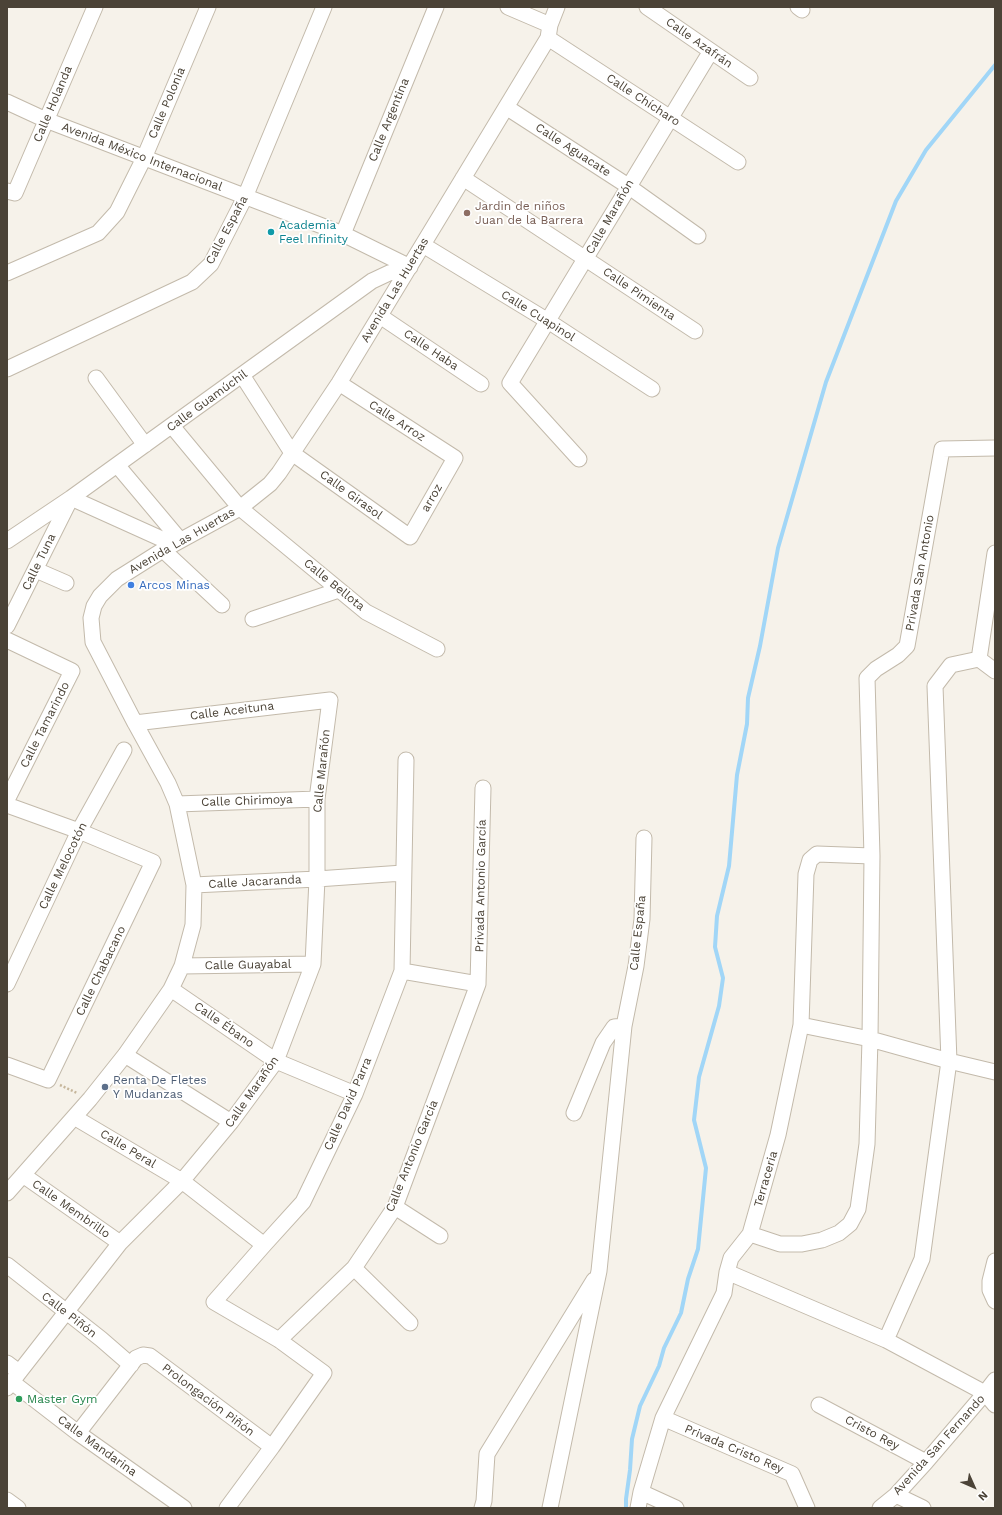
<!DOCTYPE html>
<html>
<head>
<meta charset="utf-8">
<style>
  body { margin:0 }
  #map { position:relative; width:1002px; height:1515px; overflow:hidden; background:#f6f2ea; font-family:"Work Sans",sans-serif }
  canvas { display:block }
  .frame { position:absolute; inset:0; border:8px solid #4b4337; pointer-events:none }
  .north { position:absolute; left:954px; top:1467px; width:40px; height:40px; -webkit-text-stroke:3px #fff; paint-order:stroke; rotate:135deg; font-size:11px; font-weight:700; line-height:16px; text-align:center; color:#4b4337 }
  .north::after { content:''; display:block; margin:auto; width:14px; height:18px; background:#4b4337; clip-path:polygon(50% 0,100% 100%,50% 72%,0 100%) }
</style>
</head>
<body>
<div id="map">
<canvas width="1002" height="1515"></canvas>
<div class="frame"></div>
<div class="north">N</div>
</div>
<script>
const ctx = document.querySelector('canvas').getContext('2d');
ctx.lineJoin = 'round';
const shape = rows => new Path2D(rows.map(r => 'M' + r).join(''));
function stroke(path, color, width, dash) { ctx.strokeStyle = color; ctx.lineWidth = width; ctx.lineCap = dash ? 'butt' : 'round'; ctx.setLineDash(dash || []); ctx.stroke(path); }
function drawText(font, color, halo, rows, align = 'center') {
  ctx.font = font + ' "Work Sans",sans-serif'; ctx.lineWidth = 3.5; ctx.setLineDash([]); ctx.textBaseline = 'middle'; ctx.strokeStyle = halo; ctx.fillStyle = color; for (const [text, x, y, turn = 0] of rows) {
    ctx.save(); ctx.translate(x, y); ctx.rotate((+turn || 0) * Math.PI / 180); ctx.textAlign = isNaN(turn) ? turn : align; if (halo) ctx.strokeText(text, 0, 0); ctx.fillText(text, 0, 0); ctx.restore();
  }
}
stroke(shape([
  [626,1508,626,1499,630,1470,632,1439,640,1406,659,1366,664,1348,681,1313,688,1279,698,1249,706,1168,694,1120,699,1077,719,1006,723,978,715,947,717,916,729,866,737,775,747,724,748,698,760,646,778,548,826,382,896,201,926,150,995,65]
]), '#a1d6f7', 4);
const minor = shape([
  [508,7,550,25],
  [647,7,750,78],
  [798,7,802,10],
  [548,38,738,162],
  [7,102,46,120,343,234,410,267],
  [506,107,628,186,698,236],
  [463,178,695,331],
  [7,191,15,193,95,7],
  [343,234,436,7],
  [423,245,548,321,652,389],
  [7,273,98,233,117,212,144,158,208,7],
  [380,316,481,384],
  [7,369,192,282,211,264,245,197,324,7],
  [242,375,292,453,410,537,455,458,339,383],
  [96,378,145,445],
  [172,426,240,508,366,612,437,649],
  [579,459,510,383,711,51],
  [117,465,180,540],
  [7,541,71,498,372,281,389,273,410,267],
  [163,550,222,605],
  [36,570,66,583],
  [253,619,339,590],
  [7,626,71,498,173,544],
  [7,640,72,671,7,800],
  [979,659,995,553],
  [177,804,317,799],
  [7,805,79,831,153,862,48,1080,7,1065],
  [194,885,317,879,403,873],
  [182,966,313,964],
  [402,971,478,984],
  [7,984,79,831,124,750],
  [171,989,276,1061,355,1094],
  [801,1025,870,1039,949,1061,995,1072],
  [125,1055,231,1122],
  [574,1113,603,1043,614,1027,624,1026],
  [74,1117,182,1181,264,1245],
  [23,1175,120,1243],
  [7,1193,90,1099,125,1055,171,989,182,966,193,925,194,885,177,804,168,783,135,723,93,642,91,618,94,606,100,596,117,579,163,550,240,508,270,484,279,473,339,383,548,38,550,25,557,7],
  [395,1207,440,1236],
  [750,1234,780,1244,802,1244,822,1240,839,1233,850,1224,858,1209,867,1144,870,1039,872,856,867,678,876,669,898,655,907,646,942,449,995,448],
  [995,1261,990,1281,990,1290,995,1301],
  [7,1265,101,1339,131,1365],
  [354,1268,410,1323],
  [727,1272,886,1340,985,1393,995,1405],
  [279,1340,354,1268,395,1207,478,984,483,788],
  [886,1340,922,1259,949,1061,935,686,951,665,979,659,995,671],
  [7,1363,19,1372],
  [12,1382,78,1433,184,1508],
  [7,1388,120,1243,182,1181,231,1122,276,1061,313,964,317,879,317,799,330,700,135,723],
  [819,1405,926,1462],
  [663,1418,792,1474,807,1508],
  [78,1433,136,1358,143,1355,150,1356,272,1447],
  [641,1492,676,1508],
  [896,1495,923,1508],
  [7,1500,18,1508],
  [227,1508,272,1447,324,1373,279,1340,214,1302,264,1245,303,1202,355,1094,402,971,406,760],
  [482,1508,484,1501,487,1454,594,1280],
  [550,1508,599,1271,624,1026,636,966,642,919,644,838],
  [638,1508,641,1492,663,1418,724,1293,727,1272,731,1258,750,1234,778,1135,801,1025,806,874,810,860,817,854,872,856],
  [880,1508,896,1495,926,1462,985,1393,995,1380]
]);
stroke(minor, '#c3baab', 17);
stroke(shape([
  [60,1085,77,1093]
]), '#c6b69b', 2.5, [2, 2]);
stroke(minor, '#fff', 15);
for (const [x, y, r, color] of [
  [467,213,4,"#8d6e63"],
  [271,232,4,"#0f9aa8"],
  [131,585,4,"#3f7fe0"],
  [105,1087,4,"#5c6f8a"],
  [19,1399,4,"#2e9e5b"]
]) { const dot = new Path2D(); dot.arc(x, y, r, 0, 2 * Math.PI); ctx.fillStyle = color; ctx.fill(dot); stroke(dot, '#fff', 1.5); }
drawText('12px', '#4b4337', '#fff', [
  ["Calle Azafrán",699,43,35],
  ["Calle Chícharo",643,100,33],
  ["Calle Polonia",167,103,-67],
  ["Calle Holanda",53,104,-67],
  ["Calle Argentina",389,120,-68],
  ["Calle Aguacate",573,150,33],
  ["Avenida México Internacional",142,157,21],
  ["Calle Marañón",610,217,-60],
  ["Calle España",227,230,-62],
  ["Avenida Las Huertas",395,290,-59],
  ["Calle Pimienta",639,294,34],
  ["Calle Cuapinol",538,316,32],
  ["Calle Haba",431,350,34],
  ["Calle Guamúchil",207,401,-36],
  ["Calle Arroz",397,421,33],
  ["Calle Girasol",351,495,36],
  ["arroz",432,498,-60],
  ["Avenida Las Huertas",182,541,-30],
  ["Calle Tuna",39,562,-64],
  ["Privada San Antonio",920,573,-80],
  ["Calle Bellota",334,585,39],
  ["Calle Aceituna",232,711,-7],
  ["Calle Tamarindo",45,725,-63],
  ["Calle Marañón",322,771,-84],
  ["Calle Chirimoya",247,801,-2],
  ["Calle Melocotón",63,866,-64],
  ["Calle Jacaranda",255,882,-3],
  ["Privada Antonio García",481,886,-89],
  ["Calle España",638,933,-84],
  ["Calle Guayabal",248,965,-1],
  ["Calle Chabacano",101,971,-64],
  ["Calle Ébano",224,1025,35],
  ["Calle Marañón",252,1092,-55],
  ["Calle David Parra",348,1104,-66],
  ["Calle Peral",128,1149,31],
  ["Calle Antonio García",412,1156,-68],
  ["Terraceria",766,1179,-74],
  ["Calle Membrillo",71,1209,35],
  ["Calle Piñón",69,1315,38],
  ["Prolongación Piñón",208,1400,37],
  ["Cristo Rey",872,1433,28],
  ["Avenida San Fernando",939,1445,-48],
  ["Calle Mandarina",97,1446,36],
  ["Privada Cristo Rey",734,1449,23]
]);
drawText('12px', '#785e54', '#fff', [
  ["Jardin de niños",475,206],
  ["Juan de la Barrera",475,220]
], 'left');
drawText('12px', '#0d838f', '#fff', [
  ["Academia",279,225],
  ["Feel Infinity",279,239]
], 'left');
drawText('12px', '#366cbe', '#fff', [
  ["Arcos Minas",139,585]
], 'left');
drawText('12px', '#4e5e75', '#fff', [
  ["Renta De Fletes",113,1080],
  ["Y Mudanzas",113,1094]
], 'left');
drawText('12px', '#27864d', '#fff', [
  ["Master Gym",27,1399]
], 'left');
</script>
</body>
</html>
